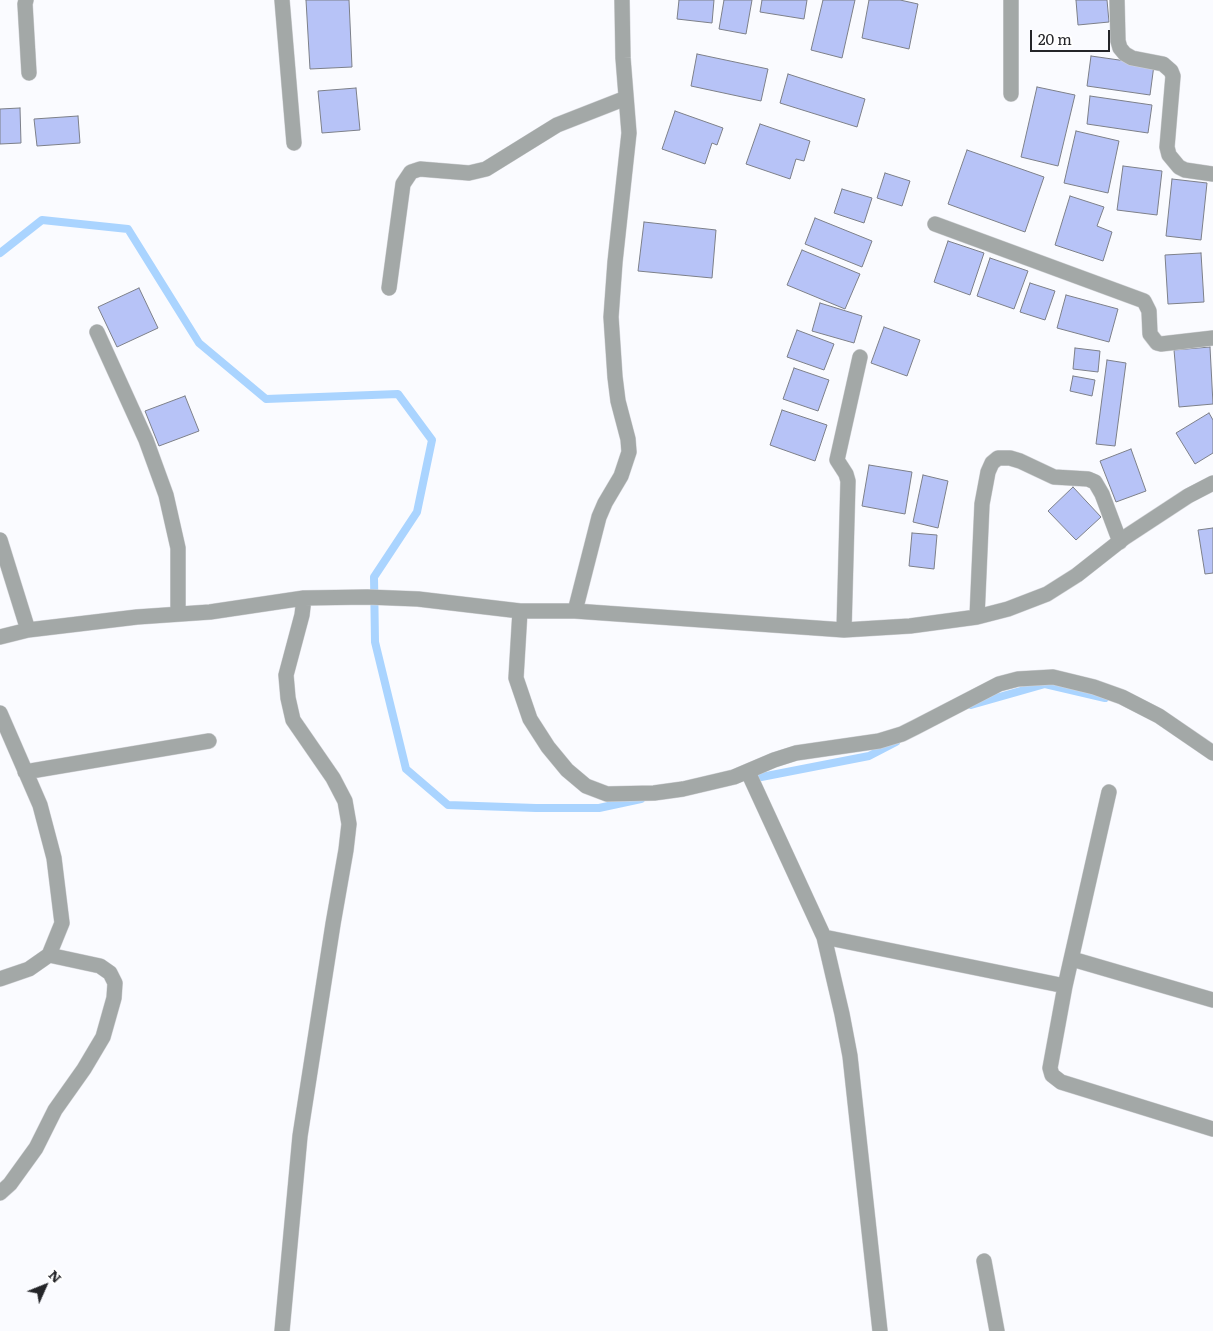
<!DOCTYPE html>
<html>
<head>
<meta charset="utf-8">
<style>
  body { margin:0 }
  #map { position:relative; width:1213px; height:1331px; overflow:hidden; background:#fafbff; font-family:Literata,serif }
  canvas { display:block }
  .north { position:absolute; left:20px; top:1261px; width:50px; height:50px; -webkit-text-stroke:4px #fff; paint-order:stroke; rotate:46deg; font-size:14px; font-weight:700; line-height:20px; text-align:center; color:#242529 }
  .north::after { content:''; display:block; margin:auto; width:18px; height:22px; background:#242529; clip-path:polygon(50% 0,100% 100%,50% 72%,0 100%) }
  .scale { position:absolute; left:1030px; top:30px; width:80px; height:22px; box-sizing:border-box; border:2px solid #242529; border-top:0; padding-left:6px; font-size:15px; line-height:18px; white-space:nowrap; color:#242529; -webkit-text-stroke:4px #fff; paint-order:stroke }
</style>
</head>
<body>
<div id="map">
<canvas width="1213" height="1331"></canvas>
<div class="north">N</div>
<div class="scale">20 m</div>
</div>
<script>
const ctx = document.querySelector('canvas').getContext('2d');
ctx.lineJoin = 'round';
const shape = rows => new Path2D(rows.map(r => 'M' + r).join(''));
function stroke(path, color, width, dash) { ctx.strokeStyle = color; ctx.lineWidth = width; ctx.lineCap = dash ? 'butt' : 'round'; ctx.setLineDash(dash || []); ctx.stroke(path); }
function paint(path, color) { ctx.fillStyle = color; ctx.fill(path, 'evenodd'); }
stroke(shape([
  [0,253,42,220,128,229,199,343,266,399,398,394,432,440,417,512,374,577,375,642,406,769,448,805,536,808,599,808,641,799],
  [971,705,1045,684,1105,698],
  [751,779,869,756,896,742]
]), '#aad4ff', 8);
const building = shape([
  [306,0,349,0,352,67,310,69,306,0],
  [679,0,714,0,712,23,677,19,679,0],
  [724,0,752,0,746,34,719,29,724,0],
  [762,0,807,0,804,19,760,12,762,0],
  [823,0,855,0,842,58,811,50,823,0],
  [869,0,900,0,918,4,909,49,862,38,869,0],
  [1076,0,1107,0,1109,22,1078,25,1076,0],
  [697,54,768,69,761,101,691,86,697,54],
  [1091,56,1154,65,1150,95,1087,86,1091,56],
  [788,74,865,99,857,127,780,103,788,74],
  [1037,87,1075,95,1058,166,1021,157,1037,87],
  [356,88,360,130,322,133,318,91,356,88],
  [1090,96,1152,105,1148,133,1087,124,1090,96],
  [20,108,21,143,0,144,0,109,20,108],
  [675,111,723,128,717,145,712,143,705,164,662,149,675,111],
  [78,116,80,143,37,146,34,119,78,116],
  [760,124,810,141,804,161,796,159,790,179,746,164,760,124],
  [1076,131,1119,141,1108,193,1064,183,1076,131],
  [967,150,1044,177,1025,232,948,204,967,150],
  [1123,166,1162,171,1157,215,1117,210,1123,166],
  [885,173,910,181,902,206,877,198,885,173],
  [1172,179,1207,183,1201,240,1166,236,1172,179],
  [842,189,872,198,864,223,834,213,842,189],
  [1070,196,1104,207,1097,226,1112,232,1103,261,1055,245,1070,196],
  [815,218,872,241,862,267,805,244,815,218],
  [644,222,716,230,712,278,638,271,644,222],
  [948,241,984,253,970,295,934,282,948,241],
  [802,250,860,274,845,309,787,285,802,250],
  [1201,253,1204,302,1168,304,1165,255,1201,253],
  [990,258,1028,271,1014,309,977,296,990,258],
  [1030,283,1055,291,1045,320,1020,312,1030,283],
  [139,288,158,328,117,347,98,307,139,288],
  [1066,295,1118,309,1109,342,1057,328,1066,295],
  [820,303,862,316,854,343,812,331,820,303],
  [884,327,920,340,907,376,871,363,884,327],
  [797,330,834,344,824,370,787,357,797,330],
  [1210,347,1213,404,1179,407,1174,350,1210,347],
  [1075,348,1100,351,1098,372,1073,369,1075,348],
  [1107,360,1126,363,1115,446,1096,444,1107,360],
  [794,368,829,380,818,411,783,399,794,368],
  [1073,376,1095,380,1092,396,1070,391,1073,376],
  [185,396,199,431,159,446,145,411,185,396],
  [782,410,827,425,815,461,770,445,782,410],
  [1209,413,1213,420,1213,453,1195,464,1176,433,1209,413],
  [1131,449,1146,491,1116,502,1100,461,1131,449],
  [869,465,912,472,905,514,862,506,869,465],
  [923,475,948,481,938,528,913,522,923,475],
  [1073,487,1101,517,1076,540,1048,511,1073,487],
  [1213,528,1213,573,1205,574,1198,530,1213,528],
  [912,533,937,535,934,569,909,566,912,533]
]);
paint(building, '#b7c3f7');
stroke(building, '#7d8089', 1);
const street = shape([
  [26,0,25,4,29,73],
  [282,0,294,143],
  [1011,0,1011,94],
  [1117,0,1118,41,1120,48,1125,54,1132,58,1163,64,1171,71,1173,76,1167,147,1169,155,1179,167,1185,170,1213,174],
  [935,224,1144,301,1149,311,1150,334,1157,343,1161,344,1213,338],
  [389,288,403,184,411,172,420,169,469,173,486,169,557,125,626,98],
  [97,332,146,440,166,495,178,548,178,613],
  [0,540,28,630],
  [520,611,516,678,530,719,548,747,567,770,586,786,607,794,654,793,683,789,734,777,774,760,796,753,879,741,902,734,916,727,999,684,1018,679,1053,677,1094,687,1122,697,1159,716,1213,753],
  [575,611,599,517,605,503,621,476,629,452,628,439,618,401,615,377,611,317,615,262,629,133,623,58,622,0],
  [977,617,982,504,988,472,992,463,998,458,1010,458,1020,461,1054,477,1088,479,1095,482,1102,494,1120,542],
  [844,630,848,481,846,474,837,460,860,357],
  [0,637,28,630,137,617,210,612,304,598,367,597,418,599,520,611,575,611,844,630,910,626,977,617,1008,609,1047,594,1077,575,1124,538,1188,496,1213,483],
  [0,713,40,805,54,858,62,923,49,955,29,969,0,979],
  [25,772,209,741],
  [748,772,824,937,842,1014,850,1056,880,1331],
  [1109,792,1065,986,1050,1068,1052,1075,1061,1082,1213,1129],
  [824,937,1065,986],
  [1072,959,1213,1000],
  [0,1193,10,1184,36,1148,55,1110,84,1069,103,1037,114,998,115,983,110,973,100,966,49,955],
  [984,1261,997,1331],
  [282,1331,300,1136,333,924,346,850,349,824,345,801,333,778,293,720,288,698,286,675,302,615,304,598]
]);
stroke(street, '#d3d4d8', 16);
stroke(street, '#a3a8a7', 15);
</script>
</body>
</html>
